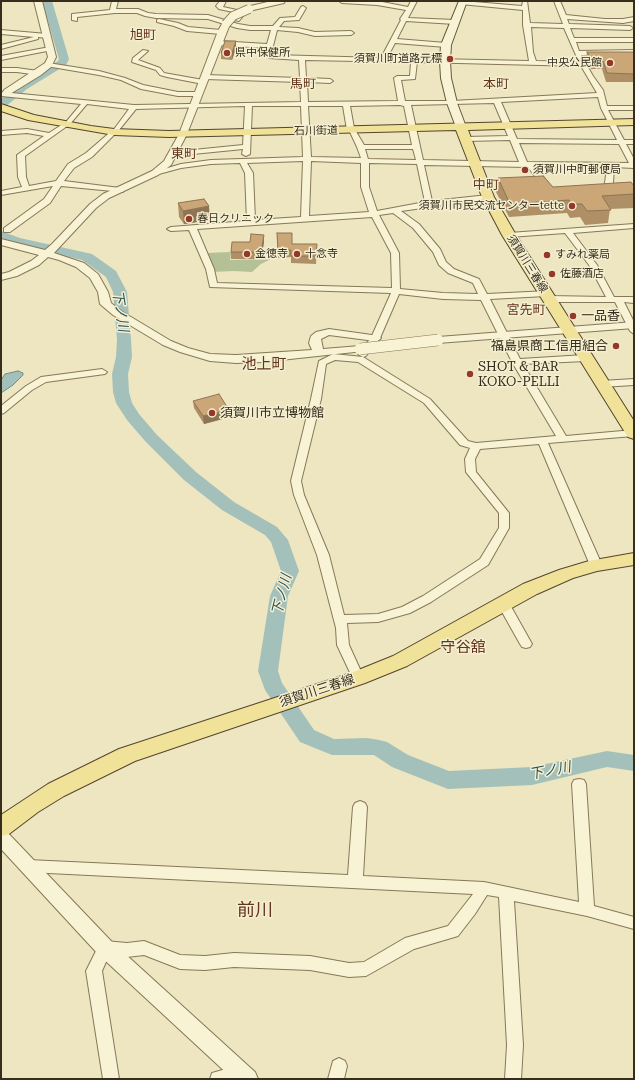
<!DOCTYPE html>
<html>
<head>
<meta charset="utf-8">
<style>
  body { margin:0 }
  #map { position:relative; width:635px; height:1080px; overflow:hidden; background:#ede6c1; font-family:"Roboto Serif",serif }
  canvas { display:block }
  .frame { position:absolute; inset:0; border:2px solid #362d1d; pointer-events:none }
</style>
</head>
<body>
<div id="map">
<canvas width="635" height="1080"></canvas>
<div class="frame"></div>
</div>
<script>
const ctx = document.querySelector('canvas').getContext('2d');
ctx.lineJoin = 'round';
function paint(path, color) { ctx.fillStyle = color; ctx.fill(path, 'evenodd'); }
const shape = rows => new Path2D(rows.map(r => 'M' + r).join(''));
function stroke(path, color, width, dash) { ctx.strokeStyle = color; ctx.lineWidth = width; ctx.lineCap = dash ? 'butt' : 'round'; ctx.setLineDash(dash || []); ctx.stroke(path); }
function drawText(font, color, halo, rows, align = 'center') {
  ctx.font = font + ' "Roboto Serif","Noto Sans JP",serif'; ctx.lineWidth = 3; ctx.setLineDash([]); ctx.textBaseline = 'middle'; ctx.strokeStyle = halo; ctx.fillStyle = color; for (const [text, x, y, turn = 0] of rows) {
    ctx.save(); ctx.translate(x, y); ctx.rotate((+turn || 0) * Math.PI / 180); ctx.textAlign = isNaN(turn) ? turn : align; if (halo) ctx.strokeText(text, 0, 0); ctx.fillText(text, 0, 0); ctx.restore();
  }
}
paint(shape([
  [231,252,230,260,271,259,261,264,252,272,234,271,211,272,206,253]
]), '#b4c095');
const water = shape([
  [18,371,23,373,23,375,13,385,1,393,1,380,5,374,18,371]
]);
paint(water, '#a4c0bb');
stroke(water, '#6b8d8a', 1);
paint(shape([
  [42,1,52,1,69,59,66,65,27,89,5,107,1,108,1,99,19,85,58,61,59,59,42,1],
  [1,231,20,238,92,254,116,271,127,292,131,340,132,357,128,374,129,392,132,403,139,414,157,435,196,472,234,502,277,527,288,540,299,571,288,596,278,671,282,683,314,730,334,739,367,738,379,740,387,742,408,755,449,771,532,767,607,751,634,755,634,771,607,767,532,785,448,789,392,767,374,755,332,755,300,742,265,690,258,671,270,596,281,571,271,542,265,535,222,510,184,480,145,441,127,420,116,403,113,392,112,374,116,357,117,340,113,292,106,277,82,260,12,244,1,240,1,231]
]), '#a4c0bb');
const minor = shape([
  [112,1,118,1,116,9,138,9,148,13,156,14,208,15,238,24,250,26,273,26,280,18,295,17,301,7,303,6,306,8,299,20,284,21,279,27,298,28,315,32,351,31,354,33,351,35,315,36,298,32,277,30,273,46,273,55,381,58,401,20,400,19,406,10,377,5,342,3,339,1,377,1,408,7,411,1,417,1,408,18,455,20,458,22,455,24,406,21,397,39,446,43,449,45,446,47,395,43,387,58,529,61,523,25,523,10,460,4,460,2,462,1,522,6,523,1,527,1,530,23,563,24,554,1,560,1,566,15,605,19,623,19,634,17,634,21,623,23,567,19,569,24,630,26,633,28,630,30,570,28,574,38,634,38,634,42,576,42,579,51,634,50,634,54,581,55,593,76,603,90,607,106,634,106,634,110,608,110,624,140,634,140,634,144,626,144,634,159,634,168,614,167,613,183,618,192,617,194,611,194,605,183,607,167,536,167,552,188,548,190,545,190,528,167,424,165,432,201,488,195,492,197,488,199,401,211,419,224,440,249,446,262,454,269,479,279,487,294,549,291,550,293,549,295,546,296,490,299,520,359,585,355,590,358,585,361,523,364,566,436,634,430,634,436,548,443,602,565,600,568,592,568,590,565,539,444,480,449,475,459,476,472,509,513,509,528,488,565,431,602,410,613,378,622,347,623,349,645,364,678,362,681,358,683,354,681,337,645,336,628,317,555,294,495,291,481,311,399,319,361,333,354,363,357,430,399,468,441,476,443,556,436,512,362,481,300,443,299,399,294,380,338,366,356,363,357,358,354,371,338,391,293,210,287,206,269,189,230,171,231,167,229,171,227,247,221,245,173,240,163,211,164,181,168,155,175,151,173,181,164,211,160,303,157,301,106,252,106,250,154,246,156,242,154,243,149,173,156,169,154,173,152,243,145,245,106,136,109,119,130,92,157,74,168,64,181,120,188,123,188,123,192,61,186,50,203,10,232,4,232,4,228,44,199,53,186,1,195,1,191,22,187,18,177,17,155,44,136,27,133,1,135,1,131,27,129,49,133,66,122,81,104,1,96,1,92,134,105,301,102,300,82,205,79,202,77,205,75,300,78,299,60,269,58,266,54,267,48,218,45,215,43,218,41,267,44,271,30,250,30,237,28,208,19,156,18,145,16,137,13,115,13,77,17,77,21,72,20,72,14,110,10,112,1],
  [531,27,564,28,579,62,536,61,533,52,531,27],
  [305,60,411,62,410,76,397,76,394,78,398,101,308,102,307,82,330,83,333,81,330,79,306,78,305,60],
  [417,62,581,66,597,93,452,101,405,101,401,80,415,79,417,62],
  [598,97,601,108,617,140,517,139,501,102,598,97],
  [494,103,508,136,466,137,462,139,466,141,510,140,519,162,423,160,411,105,494,103],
  [87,104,129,109,115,128,86,153,68,164,56,181,29,186,26,177,25,156,70,124,87,104],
  [400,105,404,106,412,145,364,145,354,128,350,106,400,105],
  [308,106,343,106,347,130,350,132,357,147,361,158,311,157,308,106],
  [519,143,619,144,629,163,527,162,519,143],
  [365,149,413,149,416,160,368,159,365,149],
  [303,161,301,217,255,220,253,173,247,163,303,161],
  [311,161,361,163,361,187,369,212,309,216,311,161],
  [369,163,417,164,425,202,377,211,369,187,369,163],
  [393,213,413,228,433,252,439,265,448,273,473,283,478,294,443,293,400,289,399,253,379,215,393,213],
  [372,217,391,253,392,288,217,283,214,269,197,229,372,217],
  [335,360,358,362,424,403,460,445,470,448,465,459,466,472,499,513,499,528,480,559,423,596,402,607,378,614,344,615,329,555,304,495,301,481,321,399,326,364,335,360],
  [220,1,226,1,223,7,237,10,243,16,239,21,234,20,237,16,233,12,219,9,216,6,220,1],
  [159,19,178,23,188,27,221,30,224,32,221,34,187,31,174,26,157,22,157,20,159,19],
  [1,30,47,34,50,36,47,38,38,37,38,39,1,49,1,45,34,37,1,34,1,30],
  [50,47,53,49,52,50,1,60,1,56,50,47],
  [143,50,148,51,138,60,160,68,164,73,203,80,206,82,203,84,167,77,160,75,156,70,132,62,133,58,143,50],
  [48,63,99,71,125,78,143,85,178,92,198,92,201,94,198,96,178,96,141,89,121,80,99,75,46,66,46,64,48,63],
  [1,68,17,68,38,71,41,73,38,75,17,72,1,72,1,68],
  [634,224,634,228,573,233,597,265,614,297,634,297,634,303,624,302,634,322,634,334,630,331,615,302,550,302,546,299,550,296,606,297,589,265,565,233,509,237,505,235,509,233,634,224],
  [102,369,107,372,105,374,46,382,32,390,4,413,1,414,1,406,26,386,41,377,102,369],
  [634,379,634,385,601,387,596,384,601,381,634,379],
  [503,599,507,600,509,603,532,644,530,647,526,648,522,647,520,644,497,603,499,600,503,599],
  [579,779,584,780,586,784,594,906,634,917,634,929,587,916,514,901,523,1045,521,1079,505,1079,507,1045,499,897,487,895,475,914,458,936,414,949,366,976,349,977,310,970,234,967,205,970,180,969,144,955,127,957,109,955,102,971,119,1079,103,1079,86,971,100,943,105,941,127,943,144,941,180,955,205,956,234,953,310,956,349,963,364,962,405,938,448,926,473,894,28,872,23,870,21,866,23,862,28,860,348,875,353,807,355,803,360,801,365,803,367,807,363,876,484,882,579,902,572,784,574,780,579,779],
  [339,1058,345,1061,347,1066,344,1079,328,1079,333,1061,339,1058],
  [240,1065,246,1067,248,1073,246,1079,210,1079,212,1073,240,1065]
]);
const tertiary = shape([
  [34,1,42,1,56,57,51,67,41,75,10,94,4,94,3,92,4,90,45,63,48,57,34,1],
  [272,1,285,1,284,3,249,11,245,9,246,7,272,1],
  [223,22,226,22,230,24,187,134,171,165,158,175,109,198,96,208,54,253,84,263,98,274,108,292,111,303,121,311,171,341,188,348,210,354,236,355,312,350,309,343,311,336,316,332,329,329,379,336,381,338,379,340,375,341,329,335,321,339,323,349,360,346,364,347,366,349,364,351,262,362,236,363,210,361,180,352,163,345,113,315,100,304,98,292,90,278,76,267,59,260,48,257,39,265,17,276,1,280,1,274,9,272,31,261,39,255,1,245,1,239,45,250,52,244,90,204,103,194,152,171,164,161,179,134,218,31,223,22],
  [634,322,634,328,438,343,434,342,432,340,434,338,438,337,634,322],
  [1,830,7,832,112,942,255,1072,258,1079,233,1079,98,954,1,849,1,830]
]);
const secondary = shape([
  [459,1,467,1,451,45,450,61,451,78,457,103,466,127,461,130,456,127,447,103,441,78,440,61,441,45,459,1]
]);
const primary = shape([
  [1,104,34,115,91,126,114,129,169,131,634,119,634,125,468,130,494,197,516,235,634,421,634,439,628,437,626,434,502,235,482,197,456,130,169,137,114,135,28,120,1,111,1,104],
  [634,553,634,565,597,571,573,578,537,594,407,666,365,683,135,761,64,796,38,812,9,834,1,836,1,815,48,784,119,749,351,673,393,656,523,584,559,570,589,561,634,553]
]);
stroke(minor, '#867859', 2);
stroke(tertiary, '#867859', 2);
stroke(secondary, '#68583c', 2);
stroke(primary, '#54452d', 2);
paint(minor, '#f8f3d4');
paint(tertiary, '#f8f3d4');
paint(secondary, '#f8f3d4');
paint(primary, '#f0e299');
const tertiaryBridgeFar1 = shape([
  [226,24,233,16,249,9]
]);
const tertiaryBridge = shape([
  [360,349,438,340]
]);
stroke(tertiaryBridgeFar1, '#867859', 10, []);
stroke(tertiaryBridge, '#867859', 12, []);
stroke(tertiaryBridgeFar1, '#f8f3d4', 8);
stroke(tertiaryBridge, '#f8f3d4', 11);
paint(shape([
  [236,48,232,60,221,59,221,53],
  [587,52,634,52,634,82,606,82,602,69,591,69,586,60],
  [498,178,553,187,634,186,634,208,610,209,608,223,585,225,580,217,570,218,567,213,509,217,496,192],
  [178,203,210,220,184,224,179,217],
  [277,233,292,244,317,244,316,264,291,263,291,257,278,258],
  [264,242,261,259,231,259,231,252],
  [193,401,229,410,230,417,204,424,194,408]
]), '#af8f66');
paint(shape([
  [236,41,236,48,232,60,232,53],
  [209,206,210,220,184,224,183,211],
  [264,235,264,242,261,259,261,252],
  [229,410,230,417,204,424,203,416]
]), '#8e7453');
const building = shape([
  [225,41,236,41,232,53,221,53,225,41],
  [587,52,634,52,634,74,607,73,603,61,592,61,587,52],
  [543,176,553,187,631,182,634,186,634,194,602,196,611,210,587,211,582,204,572,204,569,200,510,204,498,178,543,176],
  [204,199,209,206,183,211,178,203,204,199],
  [277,233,292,233,292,244,317,244,316,256,291,256,291,250,278,251,277,233],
  [251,234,264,235,261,252,231,252,232,242,250,242,251,234],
  [219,394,229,410,203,416,193,401,219,394]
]);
paint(building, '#cba677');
stroke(building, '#8e7453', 1);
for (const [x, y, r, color] of [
  [227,53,4,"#95382a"],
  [450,59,4,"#95382a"],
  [610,63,4,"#95382a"],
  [525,170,4,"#95382a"],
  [572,206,4,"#95382a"],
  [189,219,4,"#95382a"],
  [247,254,4,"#95382a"],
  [297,254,4,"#95382a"],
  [547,255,4,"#95382a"],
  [552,274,4,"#95382a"],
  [573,316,4,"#95382a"],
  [616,346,4,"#95382a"],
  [470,374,4,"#95382a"],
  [212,413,4,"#95382a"]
]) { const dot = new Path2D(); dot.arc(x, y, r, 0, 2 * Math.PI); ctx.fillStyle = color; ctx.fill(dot); stroke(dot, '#f5efd1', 1.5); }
drawText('11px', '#362d1d', '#f5efd1', [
  ["県中保健所",235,53],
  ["須賀川町道路元標",442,59,"right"],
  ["中央公民館",602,63,"right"],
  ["須賀川中町郵便局",533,170],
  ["須賀川市民交流センターtette",564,206,"right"],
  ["春日クリニック",197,219],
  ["金徳寺",255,254],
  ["十念寺",305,254],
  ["すみれ薬局",555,255],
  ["佐藤酒店",560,274]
], 'left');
drawText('11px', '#362d1d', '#f5efd1', [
  ["石川街道",316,131,-1],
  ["須賀川三春線",527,264,58]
]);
drawText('13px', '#62351d', '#f5efd1', [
  ["旭町",143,35],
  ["馬町",303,84],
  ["本町",496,84],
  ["東町",184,154],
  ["中町",486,185],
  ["宮先町",526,310]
]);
drawText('13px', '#362d1d', '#f5efd1', [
  ["一品香",581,316],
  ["福島県商工信用組合",608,346,"right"],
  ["SHOT & BAR",478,367],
  ["KOKO-PELLI",478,382],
  ["須賀川市立博物館",220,413]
], 'left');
drawText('13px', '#362d1d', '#f5efd1', [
  ["須賀川三春線",317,691,-18]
]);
drawText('italic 14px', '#2c5356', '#f5efd1', [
  ["下ノ川",120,311,81],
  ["下ノ川",282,595,-76],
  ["下ノ川",550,771,-11]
]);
drawText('15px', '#62351d', '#f5efd1', [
  ["池上町",264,365],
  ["守谷舘",463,648]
]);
drawText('18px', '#62351d', '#f5efd1', [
  ["前川",255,911]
]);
</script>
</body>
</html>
